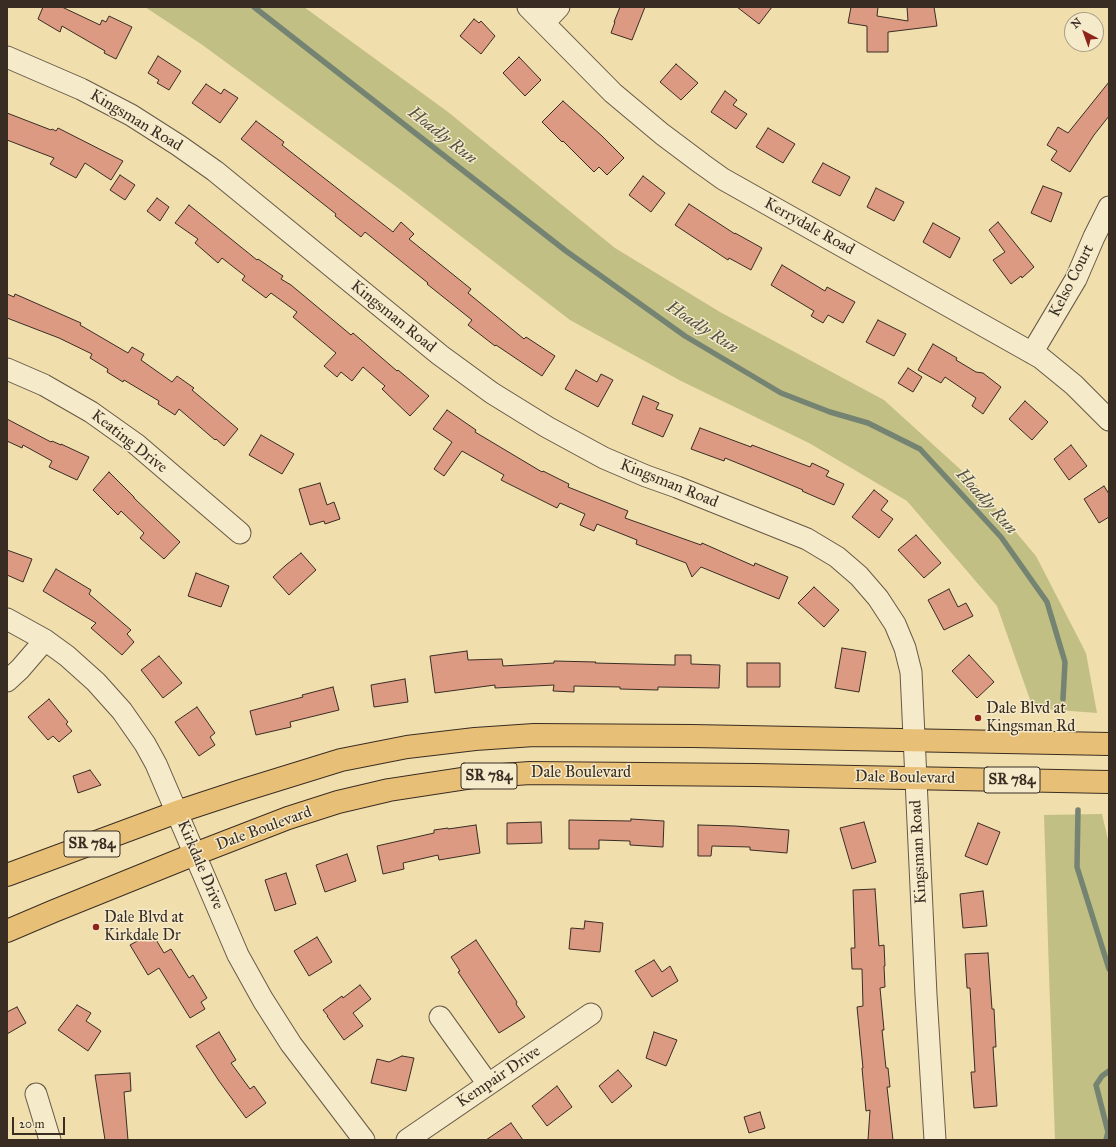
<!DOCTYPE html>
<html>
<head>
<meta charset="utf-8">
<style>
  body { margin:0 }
  #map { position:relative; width:1116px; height:1147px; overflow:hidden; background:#f0dead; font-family:"IM FELL Great Primer",serif }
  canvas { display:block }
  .frame { position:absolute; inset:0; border:8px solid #392d23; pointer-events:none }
  .north { position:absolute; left:1064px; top:12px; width:40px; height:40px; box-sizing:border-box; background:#f5eaca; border:1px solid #aa9e87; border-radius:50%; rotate:319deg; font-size:11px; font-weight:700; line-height:16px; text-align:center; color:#392d23 }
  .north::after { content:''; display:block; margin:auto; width:14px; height:18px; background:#8f2418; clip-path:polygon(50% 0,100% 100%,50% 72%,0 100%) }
  .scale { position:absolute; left:12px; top:1117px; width:53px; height:18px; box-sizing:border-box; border:2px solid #392d23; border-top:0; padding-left:5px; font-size:12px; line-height:14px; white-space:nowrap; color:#392d23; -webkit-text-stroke:3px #f5eaca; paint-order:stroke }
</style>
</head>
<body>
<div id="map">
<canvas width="1116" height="1147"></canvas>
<div class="frame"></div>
<div class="north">N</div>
<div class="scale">20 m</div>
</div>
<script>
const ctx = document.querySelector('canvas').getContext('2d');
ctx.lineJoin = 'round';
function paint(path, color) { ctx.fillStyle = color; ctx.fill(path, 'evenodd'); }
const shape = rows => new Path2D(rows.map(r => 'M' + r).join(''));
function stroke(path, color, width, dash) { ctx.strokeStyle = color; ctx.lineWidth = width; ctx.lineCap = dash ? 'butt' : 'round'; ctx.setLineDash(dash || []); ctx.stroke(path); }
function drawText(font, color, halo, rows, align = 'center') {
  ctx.font = font + ' "IM FELL Great Primer",serif'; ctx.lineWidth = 3; ctx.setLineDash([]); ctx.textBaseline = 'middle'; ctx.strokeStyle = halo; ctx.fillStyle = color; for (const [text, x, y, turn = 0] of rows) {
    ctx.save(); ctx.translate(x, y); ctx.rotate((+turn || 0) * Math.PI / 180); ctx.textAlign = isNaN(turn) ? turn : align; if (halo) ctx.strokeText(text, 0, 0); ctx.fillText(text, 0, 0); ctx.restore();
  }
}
paint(shape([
  [145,7,304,7,448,112,615,248,720,312,884,400,971,479,1036,556,1086,653,1097,713,1033,708,997,606,907,501,809,443,681,381,570,320,402,191,201,44],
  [1102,814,1109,844,1109,1140,1055,1140,1049,974,1044,815]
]), '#c2bf84');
stroke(shape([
  [254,7,566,251,685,336,781,393,830,412,868,423,920,449,1001,537,1047,602,1065,662,1063,699],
  [1078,810,1077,867,1109,969],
  [1106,1140,1108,1132,1096,1085,1102,1076,1109,1071]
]), '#748372', 5.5);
const building = shape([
  [43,7,62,7,100,25,102,20,106,22,109,16,132,27,116,59,104,53,105,51,62,26,60,32,38,19,43,7],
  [620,7,645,7,632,40,611,33,615,22,614,22,620,7],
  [737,7,772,7,759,24,737,7],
  [851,7,878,7,877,16,908,21,907,7,934,7,937,26,888,32,888,52,867,52,867,26,848,23,851,7],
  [474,19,479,23,481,21,495,36,481,54,460,36,474,19],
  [158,56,181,71,169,90,157,83,159,80,148,73,158,56],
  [519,57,541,80,525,96,503,73,519,57],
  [676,64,698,83,681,100,660,82,676,64],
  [1109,82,1109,116,1094,135,1070,172,1051,160,1057,151,1047,145,1058,127,1068,133,1109,82],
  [206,84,221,94,224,89,238,98,220,123,192,103,206,84],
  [725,91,737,100,733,105,747,114,736,129,711,112,725,91],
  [563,101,602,136,624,158,607,175,599,167,594,172,563,141,562,142,542,122,563,101],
  [7,113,51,130,52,129,56,131,58,128,123,161,111,180,85,163,76,178,50,164,54,158,7,140,7,113],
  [256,121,284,142,282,145,393,232,401,222,414,234,409,239,471,289,468,293,524,339,526,337,555,356,542,376,496,345,495,346,468,325,472,320,427,284,428,283,365,232,361,237,335,216,336,214,241,139,256,121],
  [768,128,795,144,783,163,756,147,768,128],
  [823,163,850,177,840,196,812,182,823,163],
  [120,175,135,185,125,200,110,190,120,175],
  [643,176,665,193,651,212,629,195,643,176],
  [1043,186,1062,193,1051,222,1031,213,1043,186],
  [876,188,904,202,894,221,867,207,876,188],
  [157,198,169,207,160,221,147,211,157,198],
  [689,204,735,234,735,233,762,248,751,270,729,258,728,260,675,225,689,204],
  [189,205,257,260,258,259,283,276,281,279,291,285,351,335,353,333,397,371,398,370,429,396,410,416,382,389,385,386,363,367,352,381,341,372,337,377,324,366,336,353,293,317,297,312,271,293,266,298,242,280,245,276,222,258,218,263,195,243,198,239,175,223,189,205],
  [998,222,1034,267,1022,278,1021,276,1011,284,993,260,1005,252,989,230,998,222],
  [933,223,960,238,950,258,923,242,933,223],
  [782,265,825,291,827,287,855,302,843,323,828,315,823,323,811,316,814,311,771,285,782,265],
  [7,294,14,297,15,294,81,323,80,325,128,353,132,347,144,354,141,360,172,382,177,376,194,388,192,390,238,429,224,446,216,439,215,440,179,409,175,415,158,404,159,401,124,380,123,382,107,372,108,369,90,358,92,354,59,338,7,318,7,294],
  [878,320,906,334,894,356,866,342,878,320],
  [933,344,957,358,956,360,976,372,983,373,1001,387,983,414,972,406,976,398,945,377,941,383,918,370,933,344],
  [908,368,922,377,913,392,898,383,908,368],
  [576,370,597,382,601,374,613,380,598,407,565,389,576,370],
  [643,396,659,403,656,409,673,415,663,437,632,424,643,396],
  [1025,401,1048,422,1032,440,1009,419,1025,401],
  [447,410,476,430,475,432,542,472,543,471,569,484,568,487,628,511,625,518,701,545,702,543,754,566,755,563,788,577,779,599,701,567,692,577,686,563,636,544,637,540,597,524,594,531,580,525,585,514,560,503,557,508,501,480,504,475,462,451,444,476,434,469,452,442,433,429,447,410],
  [7,419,51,442,52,441,61,445,61,444,89,457,77,480,49,467,52,461,23,445,22,448,7,441,7,419],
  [700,428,751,447,752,445,810,467,812,463,829,471,826,476,844,484,834,505,802,491,803,490,767,475,725,458,724,461,691,449,700,428],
  [261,435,294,454,282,474,249,455,261,435],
  [1071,445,1087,466,1069,480,1054,459,1071,445],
  [109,472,134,497,134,498,180,542,164,559,140,538,144,533,121,511,118,515,93,490,109,472],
  [320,483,327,505,334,502,340,519,325,524,324,521,310,525,299,489,320,483],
  [1104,486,1109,494,1109,517,1099,523,1084,499,1104,486],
  [874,490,888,501,881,510,893,519,879,538,852,517,874,490],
  [916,535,941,563,924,578,898,550,916,535],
  [7,550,32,559,23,582,7,575,7,550],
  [301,553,316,570,289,595,273,577,286,565,301,553],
  [56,569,91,590,89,594,131,630,127,634,134,642,122,655,91,628,96,623,43,591,56,569],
  [196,573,229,586,221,607,188,596,196,573],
  [814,587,839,610,824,627,798,603,814,587],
  [949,589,958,607,966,603,973,616,944,630,928,600,949,589],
  [842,648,866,652,859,692,835,688,842,648],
  [467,651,468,660,502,659,503,666,554,663,554,661,596,662,595,663,675,665,675,655,691,655,691,664,720,665,719,688,658,687,658,690,620,689,620,687,574,686,574,692,553,691,554,685,495,688,495,685,435,693,430,656,467,651],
  [969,655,994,682,977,698,952,671,969,655],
  [159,656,182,683,163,698,141,670,159,656],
  [747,663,780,663,780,687,747,687,747,663],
  [405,679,408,702,374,707,371,685,405,679],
  [333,687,339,710,290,722,291,727,256,735,250,711,303,697,302,695,333,687],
  [49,699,68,722,66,724,72,731,59,742,53,736,48,740,28,717,49,699],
  [197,707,215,733,210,737,215,745,199,756,175,722,197,707],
  [90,770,101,785,78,793,73,776,90,770],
  [631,819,664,821,663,847,630,845,630,841,599,840,599,849,569,849,569,820,631,821,631,819],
  [541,822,542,843,507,844,507,823,541,822],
  [864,822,876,862,852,869,840,828,864,822],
  [978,823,1000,832,987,865,965,856,978,823],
  [476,825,480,853,439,860,438,855,403,863,404,869,383,874,377,846,434,833,434,830,448,828,448,829,476,825],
  [698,825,735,826,789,830,787,853,750,850,750,847,712,846,711,856,698,856,698,825],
  [347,854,356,881,325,892,316,865,347,854],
  [286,873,296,904,275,911,265,880,286,873],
  [875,889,879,946,884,945,885,966,884,966,885,987,880,988,884,1030,882,1030,886,1068,888,1068,890,1087,887,1087,893,1140,868,1140,870,1110,866,1111,862,1068,863,1068,857,1007,863,1006,862,969,852,969,851,948,855,948,853,890,875,889],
  [983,891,987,926,963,928,960,894,983,891],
  [585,921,603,923,600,952,569,949,571,928,584,929,585,921],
  [152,933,164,953,171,949,189,978,193,975,207,998,201,1002,205,1009,190,1018,159,968,148,975,130,945,152,933],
  [317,937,332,962,309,976,294,951,317,937],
  [476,940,517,1002,516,1004,525,1017,499,1033,458,972,460,971,451,957,476,940],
  [988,953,992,1009,994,1009,996,1047,993,1047,997,1106,974,1108,971,1072,975,1072,970,988,967,988,965,954,988,953],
  [654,960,662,972,670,966,678,981,652,997,635,971,654,960],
  [360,985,371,999,353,1013,363,1026,344,1040,327,1016,328,1016,323,1010,342,996,343,998,360,985],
  [77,1005,91,1013,86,1021,101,1031,88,1051,58,1030,77,1005],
  [17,1007,26,1023,7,1034,7,1012,17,1007],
  [219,1032,236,1060,231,1063,250,1089,254,1086,266,1103,246,1118,219,1081,196,1046,219,1032],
  [654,1032,677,1040,666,1066,646,1058,654,1032],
  [402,1056,414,1058,406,1091,371,1083,377,1059,389,1062,402,1056],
  [618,1070,632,1086,612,1103,599,1086,618,1070],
  [130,1073,131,1091,124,1092,128,1140,105,1140,95,1075,130,1073],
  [557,1086,572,1107,547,1126,532,1106,557,1086],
  [760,1112,765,1128,749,1133,744,1117,760,1112],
  [511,1123,523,1140,486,1140,511,1123]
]);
paint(building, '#dc9a83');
stroke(building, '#392d23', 1);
const street = shape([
  [528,7,613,93,662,134,702,164,723,179,1041,358,1074,385,1109,420],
  [544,23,559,7],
  [7,57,81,89,131,115,178,145,215,171,440,355,492,393,547,427,604,458,646,476,677,487,807,539,837,557,859,576,878,598,895,624,905,648,911,672,926,995,935,1140],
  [1032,353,1076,279,1094,237,1109,207],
  [7,369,44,385,91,412,136,444,240,533],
  [7,619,45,640,67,656,96,682,122,711,145,744,156,764,238,955,263,1000,291,1044,364,1140],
  [7,681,20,669,45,640],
  [440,1017,488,1084],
  [36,1094,50,1140],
  [407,1140,591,1014]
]);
const primary = shape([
  [7,875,177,812,244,790,341,760,407,747,475,739,534,735,692,736,1109,744],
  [7,931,54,911,195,854,288,818,338,802,389,790,474,777,530,773,755,775,1109,782]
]);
stroke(street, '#675946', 23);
stroke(primary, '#392d23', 24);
stroke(street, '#f5eaca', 21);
stroke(primary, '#e8bf76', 22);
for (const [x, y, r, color] of [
  [978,718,4,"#8f2418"],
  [96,927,4,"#8f2418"]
]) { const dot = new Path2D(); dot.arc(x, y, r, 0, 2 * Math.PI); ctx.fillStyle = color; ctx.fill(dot); stroke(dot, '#f5eaca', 1.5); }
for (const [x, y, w] of [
  [489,776,56],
  [1012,780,56],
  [92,844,56]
]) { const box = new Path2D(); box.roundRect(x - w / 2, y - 13, w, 26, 3); ctx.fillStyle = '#f5eaca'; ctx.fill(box); stroke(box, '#392d23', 1); }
drawText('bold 15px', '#392d23', null, [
  ["SR 784",489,776],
  ["SR 784",1012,780],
  ["SR 784",92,844]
]);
drawText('16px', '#392d23', '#f5eaca', [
  ["Kingsman Road",136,121,31],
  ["Kerrydale Road",809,227,29],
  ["Kelso Court",1072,281,-63],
  ["Kingsman Road",393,317,39],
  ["Keating Drive",129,442,38],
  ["Kingsman Road",669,484,22],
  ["Dale Boulevard",581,773],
  ["Dale Boulevard",905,778,1],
  ["Dale Boulevard",264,829,-20],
  ["Kingsman Road",919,852,-93],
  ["Kirkdale Drive",200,865,67],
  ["Kempair Drive",499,1077,-34]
]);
drawText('16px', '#392d23', '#f5eaca', [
  ["Dale Blvd at",986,709],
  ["Kingsman Rd",986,727],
  ["Dale Blvd at",104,918],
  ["Kirkdale Dr",104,936]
], 'left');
drawText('italic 17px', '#525144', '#f5eaca', [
  ["Hoadly Run",442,136,38],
  ["Hoadly Run",702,328,33],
  ["Hoadly Run",986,502,48]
]);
</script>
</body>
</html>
